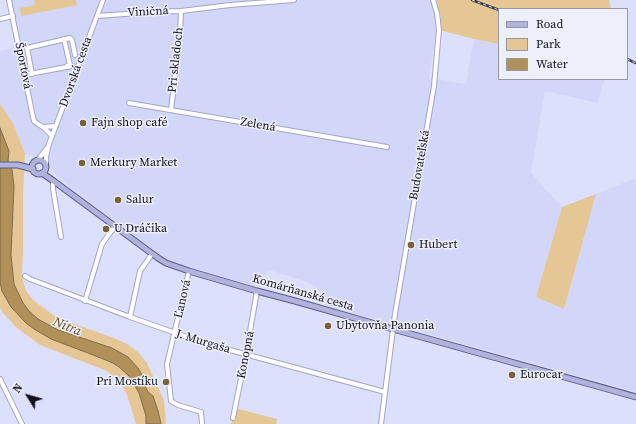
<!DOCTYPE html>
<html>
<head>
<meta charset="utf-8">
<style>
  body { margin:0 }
  #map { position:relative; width:636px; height:424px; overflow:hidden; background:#dce0fc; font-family:"Source Serif 4",serif }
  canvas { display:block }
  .legend { position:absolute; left:498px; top:8px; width:130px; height:72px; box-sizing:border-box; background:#edeffa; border:1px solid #9597a1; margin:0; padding:5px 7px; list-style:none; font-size:12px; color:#11121c }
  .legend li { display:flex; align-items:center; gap:8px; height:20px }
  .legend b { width:20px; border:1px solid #9597a1 }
  .north { position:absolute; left:8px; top:376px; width:40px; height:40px; -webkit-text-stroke:3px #edeffa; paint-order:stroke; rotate:307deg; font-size:11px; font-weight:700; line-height:16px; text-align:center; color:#11121c }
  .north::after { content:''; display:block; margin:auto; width:14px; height:18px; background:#11121c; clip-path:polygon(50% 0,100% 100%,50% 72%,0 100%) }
</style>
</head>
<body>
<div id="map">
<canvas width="636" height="424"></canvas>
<ul class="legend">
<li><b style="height:5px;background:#b0b3dc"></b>Road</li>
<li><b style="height:11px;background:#e4c794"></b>Park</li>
<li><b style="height:11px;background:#b09159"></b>Water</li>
</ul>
<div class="north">N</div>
</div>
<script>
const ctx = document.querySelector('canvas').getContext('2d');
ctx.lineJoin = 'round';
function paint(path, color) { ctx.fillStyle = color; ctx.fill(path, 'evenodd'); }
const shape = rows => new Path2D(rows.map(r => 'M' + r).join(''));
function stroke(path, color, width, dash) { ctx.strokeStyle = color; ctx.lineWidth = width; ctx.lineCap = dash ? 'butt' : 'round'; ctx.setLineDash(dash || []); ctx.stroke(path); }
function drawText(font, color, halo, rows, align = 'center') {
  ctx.font = font + ' "Source Serif 4",serif'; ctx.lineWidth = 3; ctx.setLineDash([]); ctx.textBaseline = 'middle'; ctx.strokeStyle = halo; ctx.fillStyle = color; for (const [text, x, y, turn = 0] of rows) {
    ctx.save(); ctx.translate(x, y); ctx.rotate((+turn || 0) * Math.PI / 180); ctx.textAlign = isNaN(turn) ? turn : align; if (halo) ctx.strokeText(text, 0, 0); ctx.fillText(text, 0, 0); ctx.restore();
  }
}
paint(shape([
  [7,0,429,0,434,6,437,25,429,78,466,84,474,39,499,44,499,79,604,79,598,103,545,91,531,173,562,207,536,297,564,309,596,194,636,178,636,392,326,305,323,297,315,286,310,283,270,270,252,285,170,261,163,258,59,178,43,158,25,154,13,123,0,104,0,51,16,47,14,30]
]), '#d2d6f9');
paint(shape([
  [34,0,76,0,77,5,37,13,36,13,21,16,20,8,35,5],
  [437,0,609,0,611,9,499,9,499,44,474,39,439,30,441,18],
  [0,104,13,123,25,154,23,196,23,251,22,274,23,281,26,291,33,300,56,317,116,339,127,344,139,353,147,363,164,400,166,424,161,424,158,411,153,396,148,392,128,357,112,348,58,330,38,319,30,312,23,303,14,284,11,255,14,186,12,170,8,161,9,151,0,128],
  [596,194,564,309,536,297,562,207],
  [0,282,2,291,11,307,88,353,113,363,119,367,129,376,139,393,146,416,146,424,136,424,127,395,120,382,116,378,107,371,40,345,16,327,3,313,0,308],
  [235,408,277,419,276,424,231,424]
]), '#e4c794');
const water = shape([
  [0,128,9,151,8,161,12,170,14,186,11,255,14,284,23,303,30,312,38,319,58,330,112,348,128,357,138,368,144,378,143,382,148,392,153,396,158,411,161,424,146,424,146,416,139,393,129,376,119,367,113,363,88,353,51,339,34,329,26,323,11,307,2,291,0,282,0,128]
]);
paint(water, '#b09159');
stroke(water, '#806b47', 1);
const minor = shape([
  [9,0,33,117,34,121,38,124,43,127,52,136],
  [97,16,152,12,181,11,230,5,294,0],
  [0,19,13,16],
  [64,39,70,65,67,66],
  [32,74,27,48,70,38,72,40,75,55],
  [24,75,72,66],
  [129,103,387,147],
  [171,110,180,34,181,11],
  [43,127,56,126],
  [38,160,47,148],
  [46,163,46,157,49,144,103,0],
  [55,182,53,184,53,189,61,237],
  [189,271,167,364,171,401,178,405,201,412,202,424],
  [25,276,30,279,130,317,204,343,385,392],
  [85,301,102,244,115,226],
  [130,317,140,271,152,254],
  [0,379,22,424],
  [233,418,246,354,257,291],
  [381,424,395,314,434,86,439,30,437,13,433,0]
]);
const major = shape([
  '32 167a7 7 0 1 1 14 0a7 7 0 1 1-14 0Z',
  [0,165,18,165,33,169],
  [42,173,55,182,158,258,166,263,189,271,257,291,295,301,393,329,636,397]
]);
stroke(minor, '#a3a6c0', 6);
stroke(major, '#575a89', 7);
stroke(minor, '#fff', 4);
stroke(major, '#b0b3dc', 5);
const rail = shape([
  [472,0,499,10],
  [627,59,636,63]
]);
stroke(rail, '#373845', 2.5);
stroke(rail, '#edeffa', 1, [3]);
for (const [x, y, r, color] of [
  [83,123,4,"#7b6133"],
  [82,163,4,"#7b6133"],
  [118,200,4,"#7b6133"],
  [106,229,4,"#7b6133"],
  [411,245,4,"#7b6133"],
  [328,326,4,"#7b6133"],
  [512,375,4,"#7b6133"],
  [166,382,4,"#7b6133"]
]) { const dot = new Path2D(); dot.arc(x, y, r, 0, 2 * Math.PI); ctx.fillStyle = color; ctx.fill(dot); stroke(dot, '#edeffa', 1.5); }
drawText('12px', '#11121c', '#edeffa', [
  ["Viničná",148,12,-3],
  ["Pri skladoch",176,60,-84],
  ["Športová",23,66,79],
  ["Dvorská cesta",76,72,-70],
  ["Zelená",258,125,10],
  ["Budovateľská",420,165,-80],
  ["Komárňanská cesta",303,293,16],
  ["Ľanová",183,299,-77],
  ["J. Murgaša",203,342,17],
  ["Konopná",246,355,-79]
]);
drawText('12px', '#11121c', '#edeffa', [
  ["Fajn shop café",91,123],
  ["Merkury Market",90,163],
  ["Salur",126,200],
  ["U Dráčika",114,229],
  ["Hubert",419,245],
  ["Ubytovňa Panonia",336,326],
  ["Eurocar",520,375],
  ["Pri Mostíku",158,382,"right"]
], 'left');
drawText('italic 13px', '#5f481c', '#edeffa', [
  ["Nitra",67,327,22]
]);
</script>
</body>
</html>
